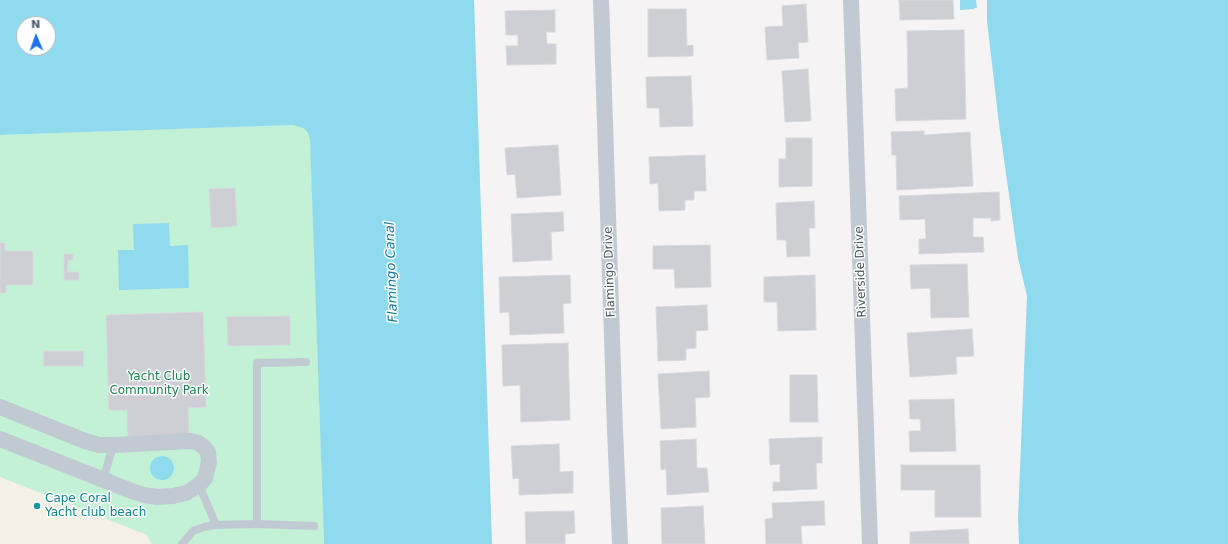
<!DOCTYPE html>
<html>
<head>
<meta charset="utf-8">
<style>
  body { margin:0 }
  #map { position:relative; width:1228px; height:544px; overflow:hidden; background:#f5f3f3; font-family:"DejaVu Sans",sans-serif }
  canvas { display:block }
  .north { position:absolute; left:16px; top:16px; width:40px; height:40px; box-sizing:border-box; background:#fff; border:1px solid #b7bbc0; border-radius:50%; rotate:358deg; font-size:11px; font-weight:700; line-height:16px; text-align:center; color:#4a5661 }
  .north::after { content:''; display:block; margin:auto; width:14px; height:18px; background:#1a73e8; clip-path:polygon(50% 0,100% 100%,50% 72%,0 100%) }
</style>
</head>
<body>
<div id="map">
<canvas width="1228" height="544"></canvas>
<div class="north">N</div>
</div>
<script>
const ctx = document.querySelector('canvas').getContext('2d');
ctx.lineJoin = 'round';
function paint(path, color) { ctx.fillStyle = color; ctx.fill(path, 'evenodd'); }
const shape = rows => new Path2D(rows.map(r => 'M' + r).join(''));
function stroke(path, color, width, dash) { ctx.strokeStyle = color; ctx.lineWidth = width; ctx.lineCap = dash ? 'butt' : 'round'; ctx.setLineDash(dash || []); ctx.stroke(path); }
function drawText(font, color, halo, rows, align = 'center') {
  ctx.font = font + ' "DejaVu Sans",sans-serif'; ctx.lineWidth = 3; ctx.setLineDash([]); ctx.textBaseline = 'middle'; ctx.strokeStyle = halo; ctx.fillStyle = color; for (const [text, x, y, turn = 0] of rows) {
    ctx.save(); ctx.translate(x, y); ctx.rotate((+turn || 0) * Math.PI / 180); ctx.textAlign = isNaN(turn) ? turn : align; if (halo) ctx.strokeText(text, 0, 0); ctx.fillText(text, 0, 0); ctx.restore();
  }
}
paint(shape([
  [310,124,324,544,0,544,0,135]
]), '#c3f1d5');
paint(shape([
  [0,477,147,535,152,544,0,544]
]), '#f5f0e5');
paint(shape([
  [0,0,474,0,492,544,324,544,310,139,308,133,304,128,293,125,0,135],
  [24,24,48,24,48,48,24,48],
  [960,0,976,0,977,8,974,8,974,9,960,10],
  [987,0,1228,0,1228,544,1019,544,1018,518,1027,296,1018,258,999,124,987,21],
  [169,223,170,246,188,245,189,288,119,290,118,250,134,250,133,224],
  '150 468a12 12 0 1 1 24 0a12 12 0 1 1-24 0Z'
]), '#90daee');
const building = shape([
  [899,0,953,0,954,19,900,20,899,0],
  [806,4,808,42,798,43,799,58,767,60,765,27,783,26,782,6,806,4],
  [648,9,686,9,687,46,693,45,693,56,648,57,648,9],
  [555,10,555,32,546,32,547,44,556,44,556,64,507,65,506,46,518,46,518,35,506,35,505,11,555,10],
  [964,30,966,119,896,121,895,89,908,88,907,31,964,30],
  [808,69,811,121,785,122,782,71,808,69],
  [691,76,693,126,660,127,659,108,647,108,646,77,691,76],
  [924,131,924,135,970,132,973,186,897,190,896,155,892,155,891,132,924,131],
  [786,138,812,138,812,186,779,187,779,159,786,159,786,138],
  [558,145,561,195,517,198,515,174,507,175,505,148,558,145],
  [705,155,706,191,694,191,694,200,685,200,685,210,659,211,658,183,650,184,649,157,705,155],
  [235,188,237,226,211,228,209,189,235,188],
  [999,192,1000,220,991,221,991,218,973,218,973,237,983,237,984,252,919,254,919,239,926,239,925,219,900,220,899,196,999,192],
  [814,201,815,228,809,228,810,256,787,257,786,240,777,240,776,203,814,201],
  [563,212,564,231,551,232,552,260,513,262,511,214,563,212],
  [0,243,5,243,5,251,33,251,33,285,6,285,6,293,0,293,0,243],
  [710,245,711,287,675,288,674,269,653,269,653,246,710,245],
  [64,254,73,254,73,260,68,260,67,272,79,272,79,280,64,280,64,254],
  [967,264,969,317,931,318,930,288,911,289,910,265,967,264],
  [570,275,571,303,563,304,564,333,510,335,509,312,500,313,499,277,570,275],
  [815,275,816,330,778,331,777,302,764,302,764,277,815,275],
  [707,305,708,330,696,331,696,348,686,349,686,360,658,361,656,307,707,305],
  [203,312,206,407,188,408,189,436,128,438,127,410,109,410,106,315,203,312],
  [290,316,290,345,228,346,227,317,290,316],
  [972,329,974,356,956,357,957,374,910,377,907,333,972,329],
  [568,343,570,420,521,422,520,385,503,386,502,345,568,343],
  [44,351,84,351,83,366,43,366,44,351],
  [709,371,710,397,695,398,696,427,661,429,658,374,709,371],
  [790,375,817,375,818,422,790,422,790,375],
  [954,399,956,451,910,452,909,431,921,431,920,419,910,419,909,400,954,399],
  [822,437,822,463,816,463,817,489,773,491,773,482,780,482,780,464,770,465,769,439,822,437],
  [696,439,697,468,707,468,709,492,667,495,666,469,661,470,660,441,696,439],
  [559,444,560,472,573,471,573,493,519,495,519,478,513,479,511,446,559,444],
  [901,465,980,465,981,517,935,517,935,490,901,490,901,465],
  [824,501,825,525,801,526,802,544,766,544,765,519,773,518,772,503,824,501],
  [703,506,705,544,662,544,661,508,703,506],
  [574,511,575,533,565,534,565,544,526,544,525,512,574,511],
  [968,529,969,544,910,544,910,532,968,529]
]);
paint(building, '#cdcfd5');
stroke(building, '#d7d9de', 1);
stroke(shape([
  [103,480,113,446],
  [199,485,216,525],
  [257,524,257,363,306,362],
  [182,544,193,531,204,527,216,525,257,524,314,526]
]), '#c1cad2', 8);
stroke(shape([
  [601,0,615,430,620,544],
  [851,0,870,544],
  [0,407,85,441,99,445,115,445,191,441,198,443,204,447,208,452,209,462,205,478,199,485,186,493,173,496,157,497,144,495,129,490,0,439]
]), '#c1cad2', 16);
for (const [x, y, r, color] of [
  [37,506,4,"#0f9aa8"]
]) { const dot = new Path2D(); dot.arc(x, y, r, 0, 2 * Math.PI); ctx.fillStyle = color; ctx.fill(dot); stroke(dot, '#fff', 1.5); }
drawText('12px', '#4a5661', '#fff', [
  ["Flamingo Drive",610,272,-92],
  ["Riverside Drive",861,272,-92]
]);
drawText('12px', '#17864f', '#fff', [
  ["Yacht Club",159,377],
  ["Community Park",159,391]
]);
drawText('12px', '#0d838f', '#fff', [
  ["Cape Coral",45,499],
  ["Yacht club beach",45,513]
], 'left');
drawText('italic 13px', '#0c7c9b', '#fff', [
  ["Flamingo Canal",392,272,-92]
]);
</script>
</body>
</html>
